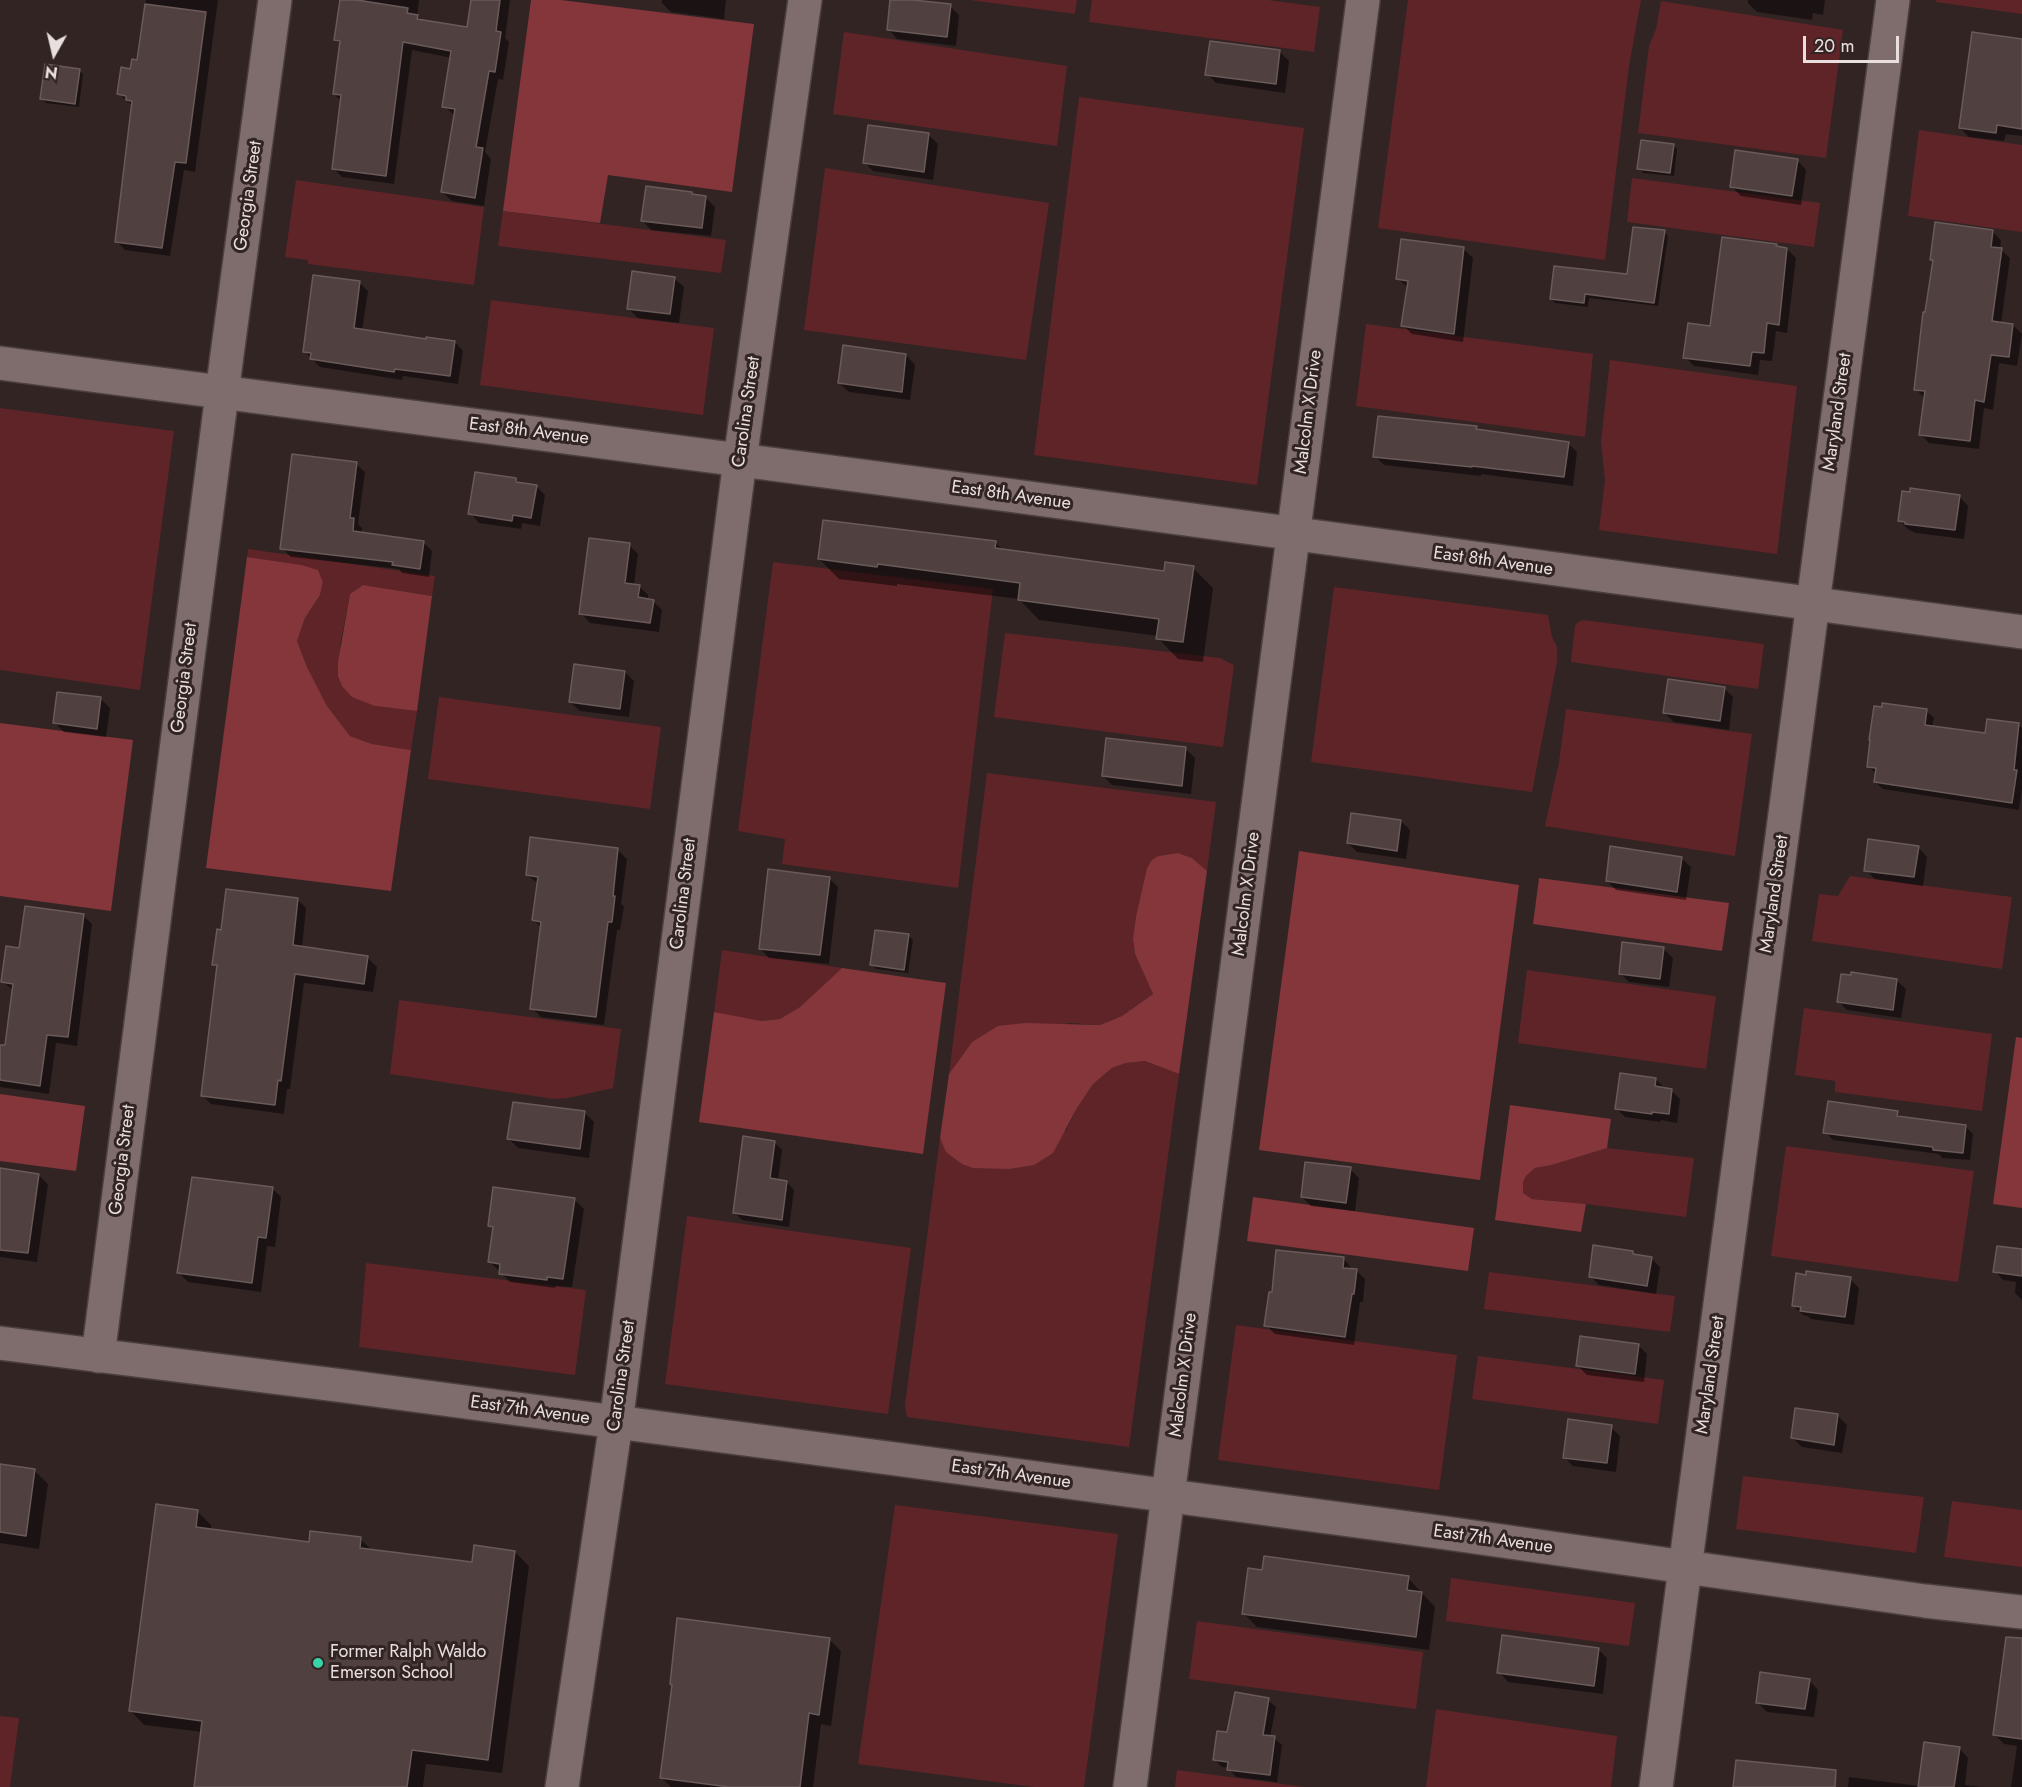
<!DOCTYPE html>
<html>
<head>
<meta charset="utf-8">
<style>
  body { margin:0 }
  #map { position:relative; width:2022px; height:1787px; overflow:hidden; background:#332424; font-family:Jost,sans-serif }
  canvas { display:block }
  .north { position:absolute; left:24px; top:24px; width:60px; height:60px; -webkit-text-stroke:4px #332424; paint-order:stroke; rotate:188deg; font-size:16px; font-weight:700; line-height:24px; text-align:center; color:#e9dfdf }
  .north::after { content:''; display:block; margin:auto; width:21px; height:27px; background:#e9dfdf; clip-path:polygon(50% 0,100% 100%,50% 72%,0 100%) }
  .scale { position:absolute; left:1803px; top:36px; width:96px; height:27px; box-sizing:border-box; border:3px solid #e9dfdf; border-top:0; padding-left:8px; font-size:18px; line-height:21px; white-space:nowrap; color:#e9dfdf; -webkit-text-stroke:4px #332424; paint-order:stroke }
</style>
</head>
<body>
<div id="map">
<canvas width="2022" height="1787"></canvas>
<div class="north">N</div>
<div class="scale">20 m</div>
</div>
<script>
const ctx = document.querySelector('canvas').getContext('2d');
ctx.lineJoin = 'round';
function paint(path, color) { ctx.fillStyle = color; ctx.fill(path, 'evenodd'); }
const shape = rows => new Path2D(rows.map(r => 'M' + r).join(''));
function stroke(path, color, width, dash) { ctx.strokeStyle = color; ctx.lineWidth = width; ctx.lineCap = dash ? 'butt' : 'round'; ctx.setLineDash(dash || []); ctx.stroke(path); }
function drawText(font, color, halo, rows, align = 'center') {
  ctx.font = font + ' Jost,sans-serif'; ctx.lineWidth = 6; ctx.setLineDash([]); ctx.textBaseline = 'middle'; ctx.strokeStyle = halo; ctx.fillStyle = color; for (const [text, x, y, turn = 0] of rows) {
    ctx.save(); ctx.translate(x, y); ctx.rotate((+turn || 0) * Math.PI / 180); ctx.textAlign = isNaN(turn) ? turn : align; if (halo) ctx.strokeText(text, 0, 0); ctx.fillText(text, 0, 0); ctx.restore();
  }
}
paint(shape([
  [970,0,1077,0,1075,14],
  [1092,0,1268,0,1320,7,1314,52,1089,22],
  [1408,0,1641,0,1629,66,1605,260,1378,228],
  [1936,0,2022,0,2022,14,1936,2],
  [1661,1,1843,30,1826,158,1638,133,1649,46,1656,29],
  [844,32,1067,66,1057,146,833,114],
  [1079,97,1304,128,1257,485,1034,455],
  [1919,130,2022,145,2022,232,1908,216],
  [825,168,1049,203,1026,360,804,330],
  [1632,178,1820,203,1814,247,1627,222],
  [296,180,484,207,474,285,308,264,308,260,285,257],
  [503,211,726,240,721,273,498,246],
  [491,300,714,328,703,415,480,385],
  [1366,324,1593,354,1585,437,1356,406],
  [1610,360,1797,386,1777,554,1599,530,1605,480,1601,442],
  [0,408,174,431,140,690,0,670],
  [248,549,435,576,432,596,363,585,350,594,340,645,375,706,417,711,411,750,372,744,350,736,327,706,307,667,297,641,305,618,320,595,323,582,318,570,302,565,247,557],
  [773,562,993,589,958,888,782,864,785,839,738,831],
  [1334,587,1548,615,1552,637,1557,647,1557,662,1532,792,1311,762],
  [1583,620,1764,644,1758,689,1571,662,1575,626,1578,622],
  [1005,633,1220,658,1234,665,1223,747,994,717],
  [439,697,661,727,650,809,428,779],
  [1566,709,1752,734,1735,856,1545,826,1559,762],
  [987,773,1216,802,1207,871,1192,858,1178,853,1158,856,1147,868,1133,939,1135,954,1153,994,1122,1016,1100,1025,1070,1023,972,1042,949,1074],
  [1850,876,2012,897,2002,969,1812,941,1819,894,1838,896],
  [722,950,842,968,800,1007,780,1019,761,1021,738,1018,714,1012],
  [1527,970,1716,996,1706,1069,1518,1043],
  [399,1000,621,1029,613,1088,568,1098,554,1099,390,1074],
  [1804,1008,1992,1034,1982,1111,1835,1092,1835,1081,1795,1075],
  [1145,1061,1179,1074,1129,1447,907,1417,905,1405,940,1138,947,1152,1066,1131,1077,1108,1093,1084,1112,1068,1126,1063],
  [1786,1146,1974,1171,1958,1282,1771,1256],
  [1607,1148,1694,1158,1686,1217,1586,1204,1532,1199,1523,1193,1523,1182,1526,1176,1535,1168,1552,1165],
  [687,1216,911,1248,888,1414,665,1384],
  [366,1263,586,1290,575,1375,359,1347],
  [1489,1272,1675,1296,1670,1332,1484,1309],
  [1236,1325,1457,1355,1439,1490,1218,1460],
  [1478,1356,1664,1380,1658,1424,1472,1399],
  [1743,1476,1924,1497,1916,1553,1736,1529],
  [1952,1501,2022,1510,2022,1567,1944,1557],
  [895,1505,1118,1534,1084,1787,1034,1787,858,1764],
  [1451,1578,1635,1603,1629,1646,1446,1621],
  [1197,1621,1423,1652,1416,1709,1189,1679],
  [1436,1709,1617,1736,1611,1787,1426,1787],
  [0,1716,19,1718,10,1787,0,1787],
  [1177,1770,1305,1787,1175,1787]
]), '#5f2428');
paint(shape([
  [531,0,561,0,754,24,732,192,608,175,600,223,503,211],
  [247,557,302,565,318,570,323,582,320,595,305,618,297,641,307,667,327,706,350,736,372,744,411,750,391,891,206,868],
  [363,585,432,596,417,711,375,706,352,697,342,686,338,676,338,662,350,594],
  [0,723,133,740,111,911,0,896],
  [1299,851,1519,885,1480,1180,1259,1150],
  [1178,853,1192,858,1207,871,1179,1074,1145,1061,1126,1063,1112,1068,1093,1084,1077,1108,1053,1153,1034,1165,1009,1169,973,1168,962,1164,946,1152,940,1138,949,1074,972,1042,998,1026,1025,1023,1100,1025,1122,1016,1153,994,1135,954,1133,939,1136,917,1147,868,1152,860,1158,856],
  [1539,878,1729,903,1722,951,1533,924],
  [842,968,946,983,923,1154,699,1122,714,1012,761,1021,780,1019,800,1007],
  [2016,1037,2022,1038,2022,1208,1993,1204],
  [0,1094,85,1106,76,1171,0,1161],
  [1510,1105,1611,1119,1607,1148,1552,1165,1535,1168,1526,1176,1523,1182,1523,1193,1532,1199,1586,1204,1581,1232,1495,1220],
  [1253,1197,1474,1228,1468,1271,1247,1241]
]), '#84363b');
paint(shape([
  [146,0,218,0,195,172,184,170,170,256,125,250,116,241,133,106,119,94,132,70,139,62],
  [342,0,419,0,417,16,422,21,469,28,472,0,510,0,505,38,509,42,503,80,498,79,485,152,491,159,484,206,452,201,442,192,455,116,444,106,452,58,412,50,394,184,342,177,333,168,342,102,334,94,341,45,336,40],
  [662,0,726,0,724,19,671,12,662,3],
  [892,0,950,6,959,15,956,46,897,39,888,29],
  [1748,0,1825,0,1823,15,1813,13,1812,20,1757,12,1748,3],
  [2022,40,2022,136,2006,134,2004,141,1969,137,1960,128],
  [1280,52,1289,61,1285,93,1216,83,1207,74],
  [79,70,83,74,79,107,46,103,42,99],
  [929,135,938,144,933,180,873,171,864,162],
  [1673,145,1677,149,1674,176,1643,173,1639,168],
  [1797,160,1806,170,1801,205,1741,196,1732,187],
  [691,193,694,196,705,197,715,207,711,236,651,230,642,220],
  [1992,231,2001,240,2000,249,2010,258,2001,324,2013,325,2022,334,2017,366,1999,363,1993,410,1984,408,1979,449,1929,443,1920,434,1925,399,1916,389,1934,262,1932,259],
  [1664,232,1668,236,1658,306,1589,298,1588,307,1555,303,1551,299,1628,276],
  [1776,245,1779,248,1787,249,1796,258,1787,333,1776,331,1772,361,1760,360,1758,375,1694,366,1685,357,1711,328],
  [1464,249,1473,258,1463,342,1412,334,1403,325,1408,288,1397,278],
  [674,278,684,287,679,323,638,318,629,309],
  [359,282,368,291,362,331,427,341,455,342,463,351,458,384,403,376,402,380,320,367,305,352],
  [906,355,915,365,910,400,849,392,839,383],
  [1476,428,1479,431,1568,443,1577,452,1573,486,1481,474,1481,476,1384,465,1375,456],
  [356,464,365,472,358,524,362,528,362,534,424,543,432,551,429,577,402,573,399,569,291,557,282,548],
  [516,479,520,484,536,486,545,495,540,526,522,523,521,529,479,523,470,513],
  [1959,496,1968,506,1964,539,1916,533,1909,530,1900,521],
  [995,542,1004,551,1165,573,1193,568,1213,588,1203,662,1178,659,1158,638,1158,636,1039,620,1019,599,897,584,897,586,839,579,819,559],
  [629,545,638,554,634,585,639,586,648,595,648,600,653,601,662,610,659,632,590,623,581,613],
  [625,672,634,681,629,717,580,711,570,702],
  [1724,688,1733,697,1729,730,1674,722,1664,713],
  [101,699,110,708,106,737,64,732,55,723],
  [1883,708,1926,711,1934,718,1932,727,1986,735,2018,724,2022,728,2022,789,2019,810,1883,789,1875,782,1876,774,1868,766],
  [1186,749,1195,758,1191,794,1112,785,1103,776],
  [1401,821,1410,830,1406,859,1357,852,1348,843],
  [1918,847,1927,857,1923,886,1875,879,1866,870],
  [618,850,627,859,621,904,624,906,620,930,617,930,604,1025,541,1017,532,1008,542,928,534,920,539,884,527,875],
  [1681,858,1691,867,1686,900,1616,890,1607,881],
  [829,878,838,887,829,964,769,958,760,948],
  [297,899,306,908,302,948,368,958,377,967,373,992,304,983,290,1089,287,1089,284,1114,211,1104,202,1095,218,968,214,964,222,931],
  [83,915,92,924,77,1046,56,1043,49,1094,0,1087,0,1046,7,1047,14,991,3,982,21,950],
  [909,936,913,940,908,973,876,969,872,965],
  [1663,948,1673,958,1669,987,1629,982,1620,973],
  [1896,980,1906,989,1901,1018,1847,1010,1838,1001],
  [1656,1079,1666,1089,1671,1090,1680,1099,1677,1123,1661,1120,1660,1122,1625,1117,1616,1108],
  [585,1113,594,1122,589,1158,518,1148,509,1139],
  [1897,1113,1903,1118,1965,1126,1973,1134,1970,1160,1942,1158,1939,1154,1833,1140,1825,1132],
  [774,1142,782,1150,778,1181,787,1182,794,1190,789,1227,742,1220,735,1213],
  [1350,1169,1359,1178,1355,1211,1311,1206,1302,1197],
  [0,1170,39,1175,48,1185,37,1262,0,1257],
  [272,1188,281,1197,275,1247,267,1246,261,1292,188,1282,179,1273],
  [494,1189,575,1200,584,1209,572,1287,556,1286,555,1288,510,1282,490,1262,494,1230,489,1226],
  [2022,1251,2022,1300,2015,1293,2016,1282,2003,1280,1995,1271],
  [1632,1253,1636,1256,1651,1258,1660,1267,1656,1294,1599,1285,1590,1276],
  [1344,1259,1353,1270,1356,1270,1365,1279,1363,1302,1360,1302,1354,1345,1275,1334,1266,1325],
  [1850,1279,1859,1288,1854,1325,1811,1319,1808,1316,1803,1315,1793,1306],
  [1638,1345,1647,1354,1644,1382,1587,1375,1578,1366],
  [1838,1416,1847,1425,1842,1453,1802,1447,1792,1437],
  [1611,1427,1620,1436,1616,1472,1573,1466,1564,1457],
  [0,1466,34,1470,48,1484,39,1549,0,1543],
  [197,1511,211,1525,211,1530,310,1543,360,1539,373,1551,473,1564,515,1552,529,1566,502,1773,426,1764,423,1787,198,1787,203,1732,144,1725,130,1710],
  [1408,1578,1435,1607,1429,1650,1257,1627,1243,1613],
  [830,1640,841,1651,831,1726,821,1724,813,1787,671,1787,662,1778,674,1686],
  [1598,1649,1607,1658,1603,1694,1508,1682,1499,1672],
  [2022,1656,2022,1787,2011,1787,2017,1746,2004,1744,1995,1735],
  [1809,1680,1818,1690,1814,1717,1767,1712,1758,1703],
  [1268,1700,1276,1707,1270,1737,1274,1738,1282,1745,1277,1782,1236,1777,1228,1768,1222,1767,1215,1760,1228,1734],
  [1959,1748,1968,1758,1965,1785,1982,1787,1848,1787,1849,1777,1919,1786]
]), '#0007');
const building = shape([
  [340,0,357,0,408,8,407,13,418,15,417,19,467,27,471,0,500,0,496,31,501,32,495,72,489,71,476,147,483,148,475,198,441,192,455,109,442,107,451,51,403,42,386,176,332,169,341,95,333,94,340,41,334,40,340,0],
  [890,0,913,0,951,4,947,37,887,30,890,0],
  [145,4,206,12,186,163,175,162,162,248,115,242,132,101,126,100,126,96,117,94,121,67,130,69,132,59,137,60,145,4],
  [1972,32,2022,39,2022,129,1997,125,1996,133,1959,128,1972,32],
  [1210,41,1280,50,1276,84,1205,75,1210,41],
  [45,64,80,69,75,104,40,99,45,64],
  [868,125,929,133,924,172,863,163,868,125],
  [1641,140,1674,144,1670,173,1637,169,1641,140],
  [1735,150,1798,159,1792,196,1730,187,1735,150],
  [646,186,692,192,692,194,706,196,702,228,641,221,646,186],
  [1935,222,1993,230,1991,247,2002,248,1992,321,2013,324,2009,357,1991,355,1984,402,1975,400,1970,441,1919,435,1925,391,1914,390,1923,312,1925,312,1933,260,1930,260,1935,222],
  [1633,227,1665,230,1654,303,1585,294,1584,303,1550,299,1554,266,1627,274,1633,227],
  [1722,237,1777,244,1776,246,1787,248,1779,325,1767,323,1764,353,1752,352,1750,366,1683,358,1688,323,1710,326,1722,237],
  [1401,239,1464,247,1454,334,1401,326,1408,281,1396,279,1401,239],
  [632,271,675,277,670,314,627,309,632,271],
  [313,275,360,281,354,328,426,339,426,337,455,341,450,376,395,369,394,372,310,359,311,353,303,352,313,275],
  [843,345,906,354,902,392,838,383,843,345],
  [1378,416,1477,426,1476,429,1569,442,1564,477,1472,466,1472,467,1373,457,1378,416],
  [292,454,357,462,350,518,354,518,353,531,424,541,420,569,392,565,393,562,280,549,292,454],
  [475,472,516,478,516,482,537,485,531,518,513,515,512,521,468,514,475,472],
  [1910,488,1960,495,1955,530,1905,524,1905,522,1898,521,1902,491,1910,492,1910,488],
  [823,520,996,541,995,548,1164,571,1165,562,1194,566,1183,642,1156,639,1159,619,1018,600,1020,583,878,564,877,567,818,559,823,520],
  [589,538,630,543,625,583,640,585,638,597,654,600,650,623,579,614,589,538],
  [574,664,625,671,620,709,569,702,574,664],
  [1668,679,1725,687,1720,721,1663,713,1668,679],
  [57,692,101,697,97,729,53,723,57,692],
  [1882,703,1927,709,1925,725,1985,733,1987,719,2019,723,2014,770,2017,770,2012,803,1874,782,1876,768,1867,767,1870,740,1869,740,1874,706,1882,707,1882,703],
  [1106,738,1186,747,1182,786,1102,776,1106,738],
  [1351,813,1401,820,1397,851,1347,843,1351,813],
  [530,837,618,848,613,896,615,896,612,922,608,922,596,1017,530,1009,541,922,532,920,538,877,526,875,530,837],
  [1868,839,1919,846,1914,877,1864,871,1868,839],
  [1610,846,1682,857,1677,892,1606,881,1610,846],
  [768,869,830,877,820,955,759,949,768,869],
  [226,889,298,898,293,945,368,956,364,984,295,974,281,1081,278,1080,275,1105,201,1096,217,965,212,965,217,929,221,930,226,889],
  [25,906,84,914,68,1037,47,1035,40,1086,0,1080,0,1045,5,1045,13,984,1,982,6,946,19,948,25,906],
  [875,930,909,934,904,970,870,965,875,930],
  [1622,942,1664,947,1660,979,1619,974,1622,942],
  [1851,972,1897,979,1893,1010,1837,1002,1841,974,1851,975,1851,972],
  [1620,1073,1656,1078,1655,1086,1672,1089,1669,1114,1652,1112,1652,1114,1615,1109,1620,1073],
  [1828,1101,1898,1111,1897,1116,1966,1125,1963,1153,1933,1150,1933,1147,1823,1133,1828,1101],
  [513,1102,585,1111,580,1149,507,1139,513,1102],
  [743,1136,775,1141,770,1178,787,1181,782,1220,733,1213,743,1136],
  [1305,1162,1351,1167,1346,1203,1301,1197,1305,1162],
  [0,1168,39,1174,28,1253,0,1250,0,1168],
  [192,1177,273,1187,266,1238,258,1237,252,1283,177,1273,192,1177],
  [493,1187,575,1198,563,1279,547,1277,547,1280,499,1274,500,1264,488,1262,493,1227,488,1226,493,1187],
  [1593,1245,1633,1251,1633,1254,1652,1257,1647,1286,1589,1277,1593,1245],
  [1997,1246,2022,1249,2022,1276,1993,1272,1997,1246],
  [1276,1250,1344,1257,1343,1268,1357,1269,1354,1294,1352,1294,1345,1337,1264,1326,1269,1292,1272,1292,1276,1250],
  [1806,1271,1851,1277,1845,1317,1800,1311,1801,1307,1792,1306,1796,1273,1806,1275,1806,1271],
  [1580,1336,1639,1344,1635,1374,1576,1366,1580,1336],
  [1795,1408,1838,1414,1834,1445,1791,1438,1795,1408],
  [1568,1419,1612,1425,1607,1463,1563,1458,1568,1419],
  [0,1464,35,1469,26,1536,0,1532,0,1464],
  [156,1504,198,1510,196,1527,309,1542,310,1531,336,1534,361,1537,360,1548,472,1562,474,1545,515,1551,488,1760,412,1750,407,1787,194,1787,202,1721,129,1711,156,1504],
  [1264,1556,1409,1576,1407,1590,1422,1592,1416,1637,1242,1614,1248,1568,1262,1570,1264,1556],
  [677,1618,830,1638,819,1715,809,1713,800,1787,729,1787,660,1778,672,1685,670,1684,677,1618],
  [1502,1635,1599,1648,1594,1686,1497,1673,1502,1635],
  [2006,1637,2022,1638,2022,1739,1993,1735,2006,1637],
  [1760,1672,1810,1679,1805,1709,1756,1703,1760,1672],
  [1235,1692,1269,1698,1263,1735,1275,1736,1270,1775,1227,1770,1228,1762,1213,1760,1217,1731,1227,1732,1235,1692],
  [1924,1742,1960,1747,1954,1787,1918,1787,1924,1742],
  [1736,1760,1836,1770,1835,1787,1733,1787,1736,1760]
]);
paint(building, '#504040');
stroke(building, '#6a5a5a', 1.5);
const minor = shape([
  [0,1343,344,1386,888,1458,1446,1533,1925,1601,2022,1612],
  [98,1356,227,355,275,0],
  [562,1787,616,1423,740,460,805,0],
  [1656,1787,1893,0]
]);
const tertiary = shape([
  [0,363,1015,496,2022,632],
  [1130,1787,1363,0]
]);
stroke(minor, '#4c3f40', 36);
stroke(tertiary, '#4c3f40', 36);
stroke(minor, '#7f6d6d', 33);
stroke(tertiary, '#7f6d6d', 33);
for (const [x, y, r, color] of [
  [318,1663,6,"#36d4a7"]
]) { const dot = new Path2D(); dot.arc(x, y, r, 0, 2 * Math.PI); ctx.fillStyle = color; ctx.fill(dot); stroke(dot, '#332424', 2); }
drawText('18px', '#e9dfdf', '#332424', [
  ["Georgia Street",249,196,-82],
  ["Carolina Street",747,412,-82],
  ["Malcolm X Drive",1309,412,-83],
  ["Maryland Street",1838,412,-82],
  ["East 8th Avenue",529,432,7],
  ["East 8th Avenue",1011,496,8],
  ["East 8th Avenue",1493,562,8],
  ["Georgia Street",185,678,-83],
  ["Carolina Street",684,894,-83],
  ["Malcolm X Drive",1247,894,-83],
  ["Maryland Street",1775,894,-82],
  ["Georgia Street",123,1160,-83],
  ["Malcolm X Drive",1184,1375,-83],
  ["Maryland Street",1711,1375,-82],
  ["Carolina Street",622,1376,-82],
  ["East 7th Avenue",530,1411,8],
  ["East 7th Avenue",1011,1475,8],
  ["East 7th Avenue",1493,1540,8]
]);
drawText('18px', '#e9dfdf', '#332424', [
  ["Former Ralph Waldo",330,1653],
  ["Emerson School",330,1674]
], 'left');
</script>
</body>
</html>
